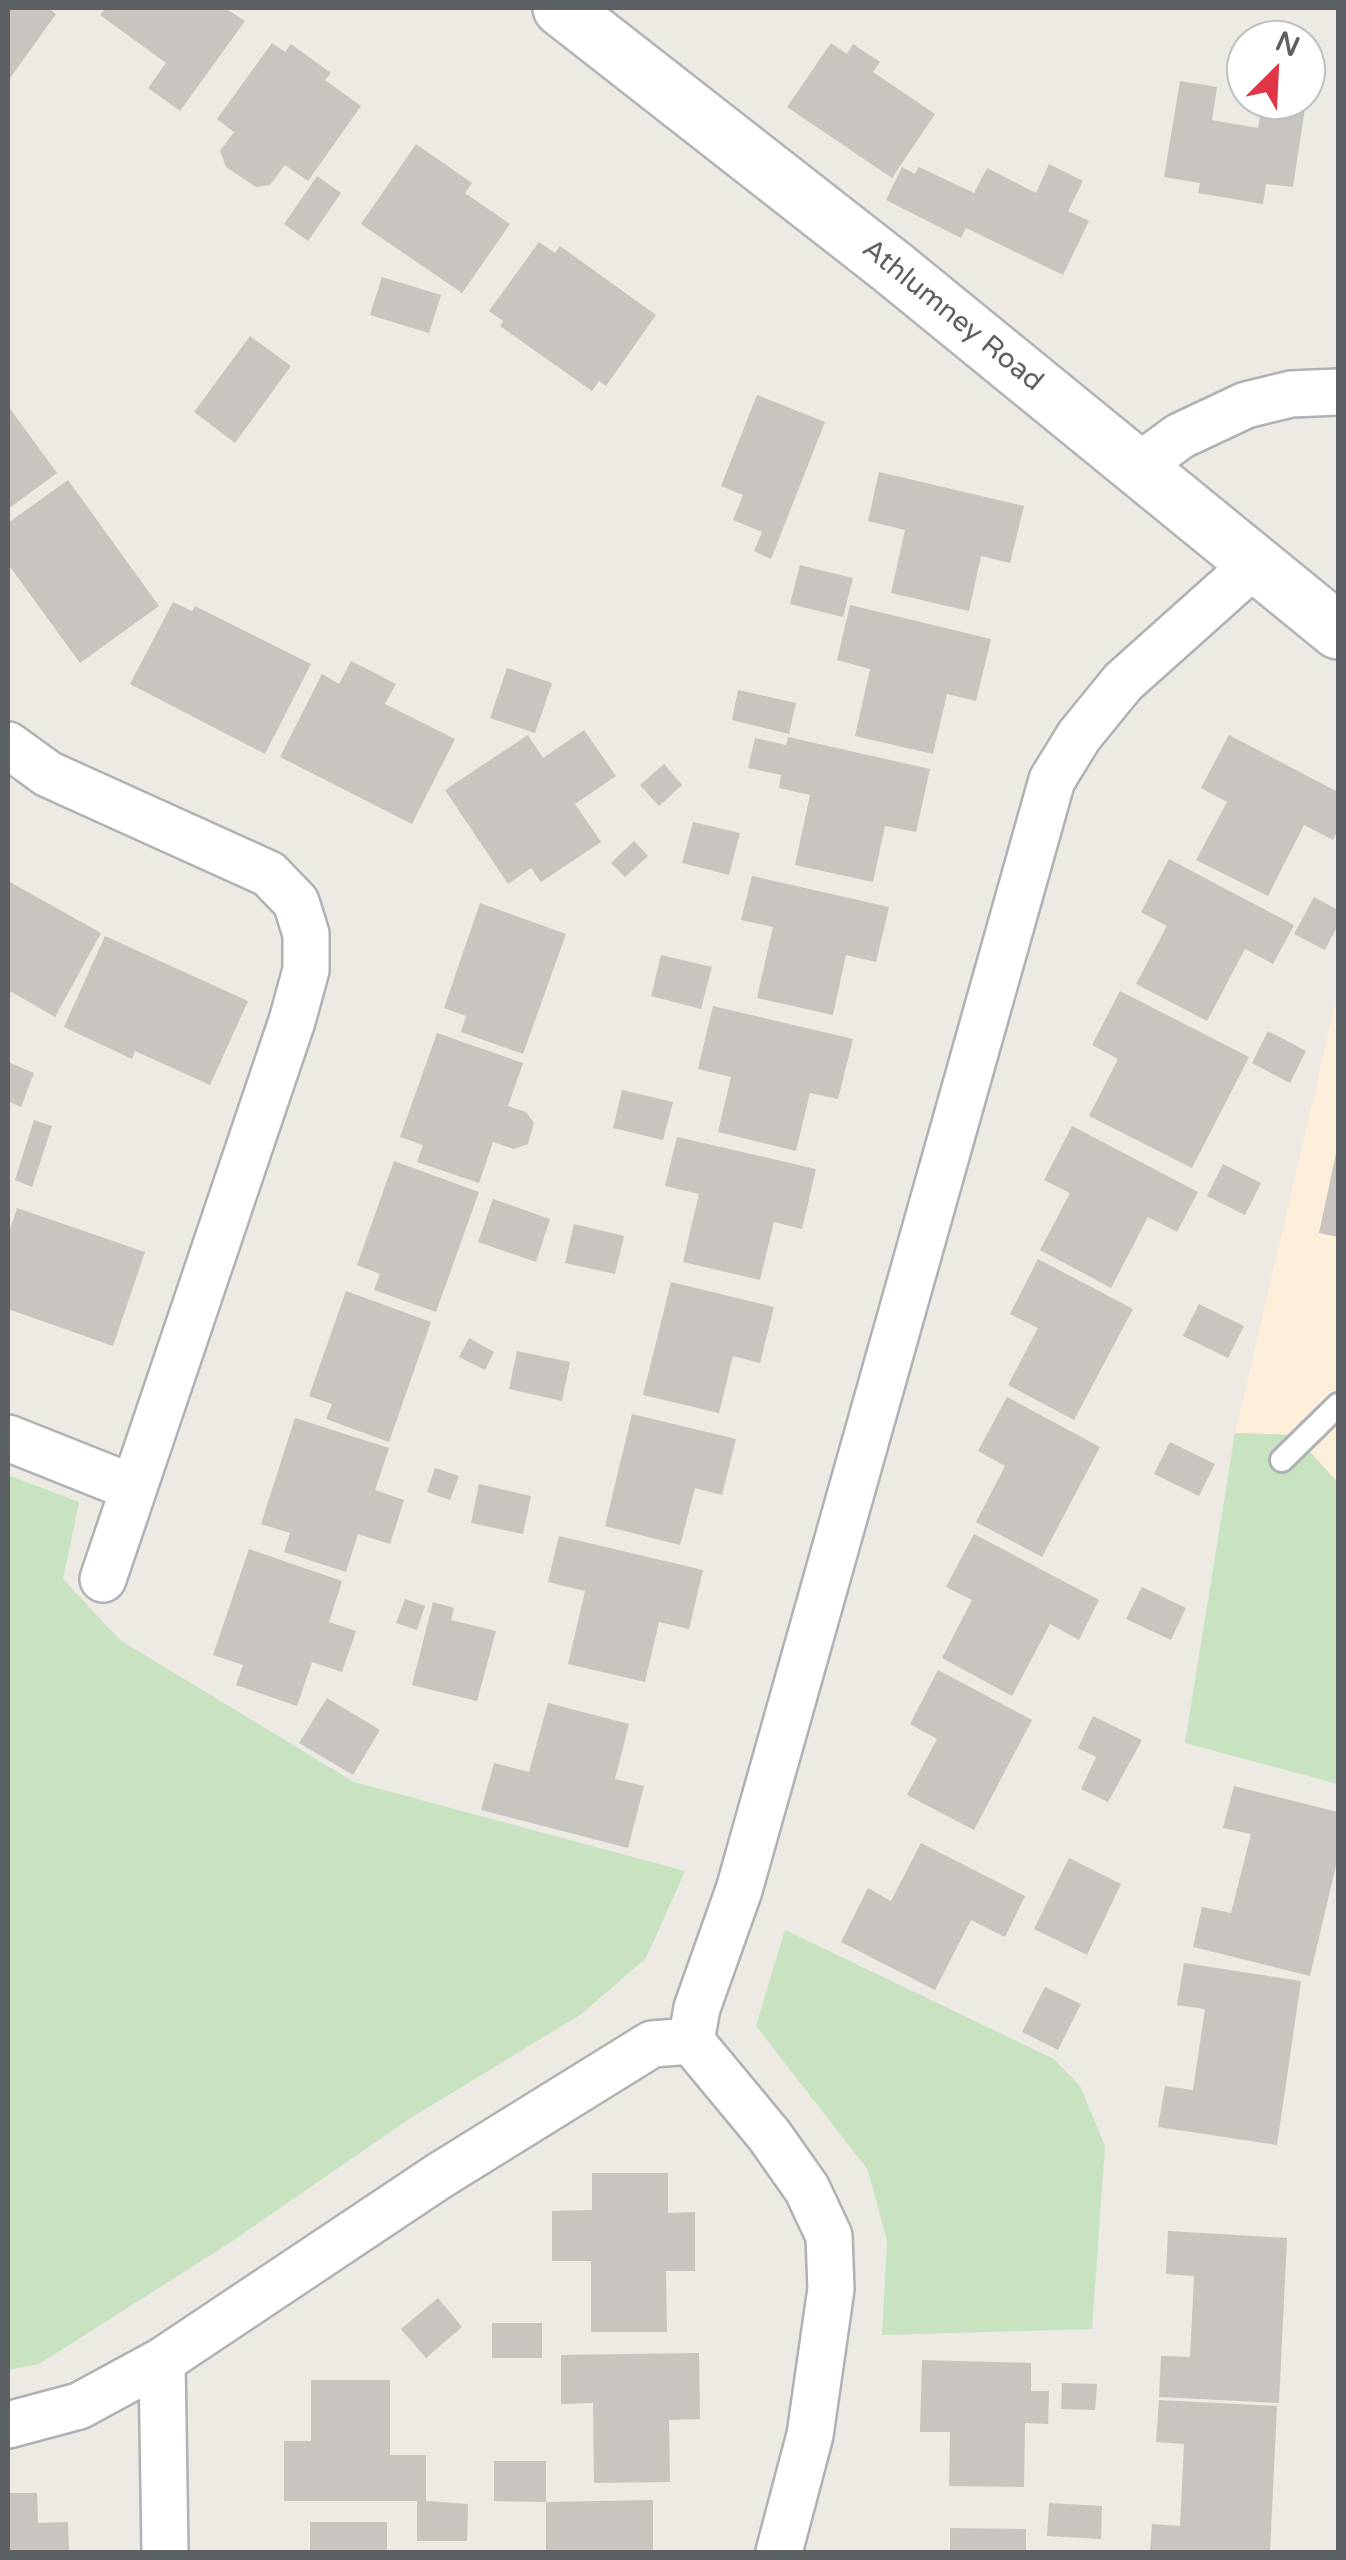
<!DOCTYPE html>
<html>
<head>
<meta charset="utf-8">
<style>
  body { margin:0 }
  #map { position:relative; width:1346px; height:2560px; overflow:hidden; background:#ede9e3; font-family:"Varela Round",sans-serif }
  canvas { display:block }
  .frame { position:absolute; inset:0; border:10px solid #5b6063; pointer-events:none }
  .north { position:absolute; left:1226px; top:20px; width:100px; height:100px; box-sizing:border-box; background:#fff; border:2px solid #bdbfc1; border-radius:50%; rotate:24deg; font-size:28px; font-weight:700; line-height:40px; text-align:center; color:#5b6063 }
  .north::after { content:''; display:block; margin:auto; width:35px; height:45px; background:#e03647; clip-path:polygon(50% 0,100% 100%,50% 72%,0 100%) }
</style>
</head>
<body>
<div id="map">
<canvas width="1346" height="2560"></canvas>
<div class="frame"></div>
<div class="north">N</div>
</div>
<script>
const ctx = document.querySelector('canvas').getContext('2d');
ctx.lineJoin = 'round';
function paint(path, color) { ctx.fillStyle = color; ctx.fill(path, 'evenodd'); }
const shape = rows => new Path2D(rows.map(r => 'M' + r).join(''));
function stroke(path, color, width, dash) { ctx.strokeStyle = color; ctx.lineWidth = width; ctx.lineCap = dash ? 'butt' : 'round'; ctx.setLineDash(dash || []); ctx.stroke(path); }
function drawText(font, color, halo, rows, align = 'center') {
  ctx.font = font + ' "Varela Round",sans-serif'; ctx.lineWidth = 8; ctx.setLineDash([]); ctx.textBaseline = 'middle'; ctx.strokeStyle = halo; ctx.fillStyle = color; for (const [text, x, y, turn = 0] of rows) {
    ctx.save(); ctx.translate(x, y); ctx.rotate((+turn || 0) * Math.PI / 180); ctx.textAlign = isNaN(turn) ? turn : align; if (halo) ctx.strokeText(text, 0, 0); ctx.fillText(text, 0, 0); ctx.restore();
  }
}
paint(shape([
  [1338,991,1338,1483,1295,1435,1235,1433]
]), '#fceed9');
paint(shape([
  [1235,1433,1295,1435,1338,1483,1338,1784,1185,1743],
  [8,1475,79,1502,63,1579,120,1640,354,1782,685,1871,646,1958,580,2015,409,2119,228,2244,39,2364,8,2370],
  [785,1930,1054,2059,1080,2086,1105,2146,1092,2329,882,2335,887,2241,868,2170,756,2026]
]), '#c7e3c0');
paint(shape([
  [8,8,48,8,56,14,8,81],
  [106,8,225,8,245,21,180,111,148,88,166,63,100,15],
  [272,43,285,52,291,44,331,73,325,80,361,106,308,181,285,165,270,185,256,187,226,167,220,151,234,132,217,119],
  [831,43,847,54,853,44,880,62,873,72,935,114,892,178,787,107],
  [1180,81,1217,87,1212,120,1258,128,1263,101,1305,108,1293,187,1266,184,1263,204,1198,193,1200,183,1164,177],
  [416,144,472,183,465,193,510,224,462,293,361,224],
  [1049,164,1083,181,1068,211,1089,221,1063,275,966,228,961,238,886,200,902,167,915,174,919,167,974,193,987,168,1036,193],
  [317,176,341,193,308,241,284,224],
  [539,242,555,253,560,246,656,315,606,386,599,381,592,391,500,326,503,321,489,311],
  [382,277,441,295,429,333,370,315],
  [250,336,291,366,235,443,194,412],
  [757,395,825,422,771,559,754,551,762,532,733,520,743,495,721,486],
  [8,406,57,473,8,509],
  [879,472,1024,506,1010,563,981,556,969,611,891,593,905,530,868,521],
  [68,480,159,606,80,663,8,564,8,523],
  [800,565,853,578,843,617,790,604],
  [173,602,192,611,195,606,311,664,265,754,130,684],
  [850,605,991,639,976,701,947,694,933,754,855,736,870,669,837,660],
  [351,661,396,684,385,704,455,739,412,824,280,757,322,674,339,684],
  [507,668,552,683,535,733,490,718],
  [738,690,796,703,789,734,732,720],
  [584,730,616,776,575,804,601,842,541,882,531,868,508,884,445,790,528,735,543,758],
  [1229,735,1338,792,1338,830,1333,840,1304,825,1268,896,1196,860,1227,802,1201,788],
  [788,737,930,769,916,832,885,826,873,882,795,865,810,795,779,788,781,775,748,768,755,738,786,745],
  [664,764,682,785,659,806,640,785],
  [693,822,740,833,729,875,682,863],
  [634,841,648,856,625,877,611,863],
  [1169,859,1294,925,1273,964,1245,949,1207,1021,1136,984,1167,926,1141,912],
  [752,876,889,907,876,962,846,955,833,1015,757,998,773,927,741,920],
  [8,881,101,933,55,1017,8,990],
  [1314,897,1338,910,1338,925,1325,950,1294,934],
  [480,903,566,934,523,1054,461,1032,466,1016,444,1008],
  [105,936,248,1001,210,1085,135,1051,132,1059,64,1027],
  [661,955,712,967,701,1009,651,996],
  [1120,991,1249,1057,1192,1168,1089,1116,1118,1059,1092,1045],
  [713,1006,853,1039,838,1099,810,1093,796,1151,718,1132,731,1077,698,1069],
  [1268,1031,1306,1051,1290,1083,1252,1063],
  [437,1033,523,1063,508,1106,526,1112,534,1123,528,1144,514,1149,493,1142,479,1183,417,1162,423,1145,400,1137],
  [8,1062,34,1073,21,1107,8,1101],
  [622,1090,673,1102,663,1140,613,1128],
  [34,1120,52,1126,32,1187,15,1180],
  [1072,1126,1198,1192,1177,1232,1148,1217,1111,1288,1040,1250,1070,1193,1044,1180],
  [677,1137,816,1169,802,1229,774,1222,760,1280,683,1262,699,1194,665,1186],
  [1337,1149,1338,1149,1338,1237,1319,1233],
  [394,1161,479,1192,436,1312,374,1290,380,1274,357,1265],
  [1223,1164,1261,1183,1245,1215,1207,1196],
  [493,1199,550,1219,536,1262,478,1242],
  [17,1208,145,1252,113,1346,8,1309,8,1236],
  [574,1224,624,1236,615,1274,565,1263],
  [1038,1259,1133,1309,1074,1420,1008,1385,1038,1328,1010,1314],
  [671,1282,774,1307,760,1363,733,1356,719,1413,643,1395],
  [346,1291,431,1322,389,1442,326,1419,332,1404,309,1396],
  [1199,1304,1244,1326,1228,1358,1183,1336],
  [469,1338,494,1352,485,1370,459,1357],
  [517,1351,570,1362,562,1401,509,1389],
  [1007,1397,1100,1447,1042,1557,976,1522,1005,1466,978,1451],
  [632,1414,736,1439,722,1495,695,1488,680,1545,605,1526],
  [295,1418,389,1448,375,1490,404,1500,390,1544,358,1534,346,1572,284,1552,290,1533,261,1524],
  [1170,1442,1215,1464,1199,1496,1154,1474],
  [435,1468,459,1476,450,1500,427,1492],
  [479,1484,531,1496,523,1534,471,1523],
  [974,1534,1099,1600,1079,1640,1050,1624,1012,1696,942,1658,972,1600,946,1587],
  [559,1536,703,1570,689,1629,659,1622,645,1682,568,1664,585,1591,548,1582],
  [249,1549,342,1581,329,1622,356,1631,342,1672,312,1662,297,1706,236,1685,243,1665,213,1655],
  [1142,1587,1186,1608,1171,1640,1126,1619],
  [405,1599,425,1606,417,1630,396,1623],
  [433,1602,454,1608,451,1620,496,1631,477,1701,412,1685],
  [938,1670,1032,1720,974,1830,907,1795,937,1739,910,1724],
  [327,1698,380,1730,353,1775,299,1743],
  [548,1703,629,1724,615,1779,644,1786,628,1848,481,1810,494,1763,529,1772],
  [1093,1716,1142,1740,1108,1802,1081,1789,1096,1757,1078,1748],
  [1234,1786,1338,1812,1338,1857,1310,1976,1193,1947,1202,1907,1231,1913,1251,1834,1223,1828],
  [921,1843,1025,1896,1005,1937,971,1920,935,1990,841,1942,868,1888,891,1901],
  [1069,1858,1121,1884,1087,1955,1034,1929],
  [1184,1963,1301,1981,1277,2145,1158,2127,1165,2086,1193,2090,1205,2009,1177,2005],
  [1045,1987,1081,2004,1058,2050,1022,2032],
  [592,2173,668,2173,668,2213,695,2212,695,2271,666,2271,667,2332,591,2332,591,2261,552,2261,552,2211,592,2210],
  [1168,2231,1287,2238,1279,2403,1159,2397,1161,2356,1190,2357,1194,2276,1166,2274],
  [438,2298,462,2327,426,2358,401,2329],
  [492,2323,542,2323,542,2358,492,2358],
  [699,2353,700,2419,669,2420,670,2482,594,2483,593,2403,561,2404,561,2355],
  [922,2360,1031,2363,1031,2391,1049,2391,1048,2424,1025,2423,1024,2487,949,2486,950,2432,920,2432],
  [311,2380,390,2380,390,2455,426,2455,426,2501,468,2504,467,2541,417,2541,417,2501,284,2501,284,2441,311,2441],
  [1062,2383,1097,2384,1095,2410,1061,2409],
  [1159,2400,1277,2406,1270,2552,1150,2552,1152,2524,1180,2526,1184,2444,1156,2442],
  [494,2461,546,2461,546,2502,653,2500,653,2552,546,2552,546,2502,494,2501],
  [8,2493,37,2493,38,2523,68,2522,69,2552,8,2552],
  [1049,2503,1102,2506,1101,2539,1047,2536],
  [310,2522,387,2522,387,2552,310,2552],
  [950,2528,1026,2529,1026,2552,950,2552]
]), '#c8c4c0');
const lane = shape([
  [1282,1460,1338,1405]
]);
const street = shape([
  [1139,466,1180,436,1246,405,1291,394,1338,392],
  [8,745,48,774,269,874,296,902,306,934,306,970,292,1021,103,1579],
  [8,1438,131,1487],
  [691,2041,769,2135,807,2189,829,2236,831,2289,810,2435,779,2552],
  [162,2361,165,2552],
  [8,2425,79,2406,162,2361,439,2176,652,2044,691,2041,697,2008,739,1890,1052,780,1079,736,1123,682,1256,563]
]);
const secondary = shape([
  [561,8,892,267,1338,631]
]);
stroke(lane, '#aeb2b5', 28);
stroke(street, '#aeb2b5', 50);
stroke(secondary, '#afb4b7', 60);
stroke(lane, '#fff', 22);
stroke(street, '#fff', 45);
stroke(secondary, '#fff', 55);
drawText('28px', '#5b6063', '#fff', [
  ["Athlumney Road",952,316,39]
]);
</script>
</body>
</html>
